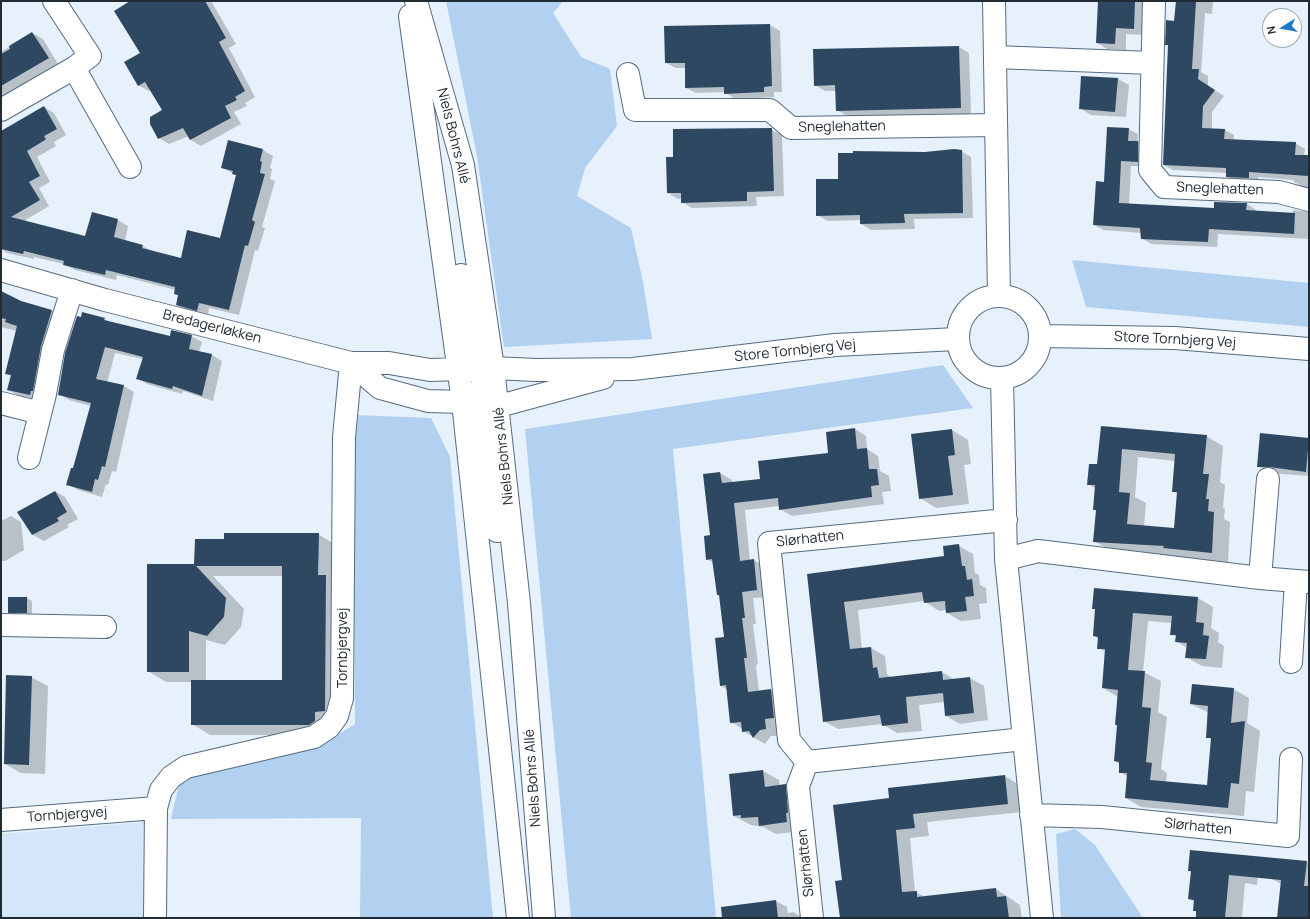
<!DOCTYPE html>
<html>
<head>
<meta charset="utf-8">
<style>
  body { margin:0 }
  #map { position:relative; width:1310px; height:919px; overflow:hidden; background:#e7f1fb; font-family:Manrope,sans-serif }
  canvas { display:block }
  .frame { position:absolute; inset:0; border:2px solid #212b34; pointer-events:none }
  .north { position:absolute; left:1262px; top:8px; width:40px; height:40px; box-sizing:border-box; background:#fff; border:1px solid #a6aaae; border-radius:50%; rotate:259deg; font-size:11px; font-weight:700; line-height:16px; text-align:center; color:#212b34 }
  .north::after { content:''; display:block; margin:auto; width:14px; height:18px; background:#1e79c6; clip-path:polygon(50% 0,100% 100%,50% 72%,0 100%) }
</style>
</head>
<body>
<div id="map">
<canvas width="1310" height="919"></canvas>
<div class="frame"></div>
<div class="north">N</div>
</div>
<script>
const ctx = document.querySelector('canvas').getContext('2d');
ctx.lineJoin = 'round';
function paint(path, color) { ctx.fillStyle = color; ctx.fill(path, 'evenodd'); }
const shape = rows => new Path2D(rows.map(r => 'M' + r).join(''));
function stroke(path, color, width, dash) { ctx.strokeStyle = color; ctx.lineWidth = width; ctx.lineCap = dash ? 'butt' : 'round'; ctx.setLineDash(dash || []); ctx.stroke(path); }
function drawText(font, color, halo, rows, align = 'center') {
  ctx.font = font + ' Manrope,sans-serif'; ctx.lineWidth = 4; ctx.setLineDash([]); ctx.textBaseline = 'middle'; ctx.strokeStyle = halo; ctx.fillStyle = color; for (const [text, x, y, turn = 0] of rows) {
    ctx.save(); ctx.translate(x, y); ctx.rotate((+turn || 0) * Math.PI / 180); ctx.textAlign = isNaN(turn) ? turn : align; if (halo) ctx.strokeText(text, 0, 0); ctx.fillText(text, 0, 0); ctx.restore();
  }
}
paint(shape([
  [148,822,145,918,1,918,1,834]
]), '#d4e6f9');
paint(shape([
  [446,1,563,1,553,13,581,57,610,69,617,126,585,168,577,196,631,228,643,282,652,339,504,347,477,156],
  [1072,260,1309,283,1309,327,1086,307],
  [943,365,973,408,673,449,716,918,571,918,525,429],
  [353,415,431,418,450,457,493,918,360,918,361,818,171,819,180,780,327,741,355,724],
  [1075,829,1095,845,1143,918,1061,918,1056,834]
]), '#b2d0ef');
paint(shape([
  [132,1,211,1,236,44,229,48,255,97,245,103,247,106,234,112,241,124,201,146,191,140,189,136,169,144,159,138,163,111,151,90,149,91,138,85,141,54],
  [1099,1,1146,1,1144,35,1126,34,1126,50,1107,49,1097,43],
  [1177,1,1213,1,1212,14,1205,13,1201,72,1208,76,1208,86,1224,96,1212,112,1212,129,1225,130,1234,135,1234,141,1295,143,1305,149,1304,156,1309,156,1309,189,1294,182,1294,180,1258,177,1258,183,1236,182,1227,177,1227,173,1173,170,1164,165,1169,46,1166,44,1175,22],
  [770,25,780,31,782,92,774,92,774,97,735,99,725,92,696,93,686,88,686,68,676,68,666,63,665,27],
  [32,33,43,39,58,64,1,97,1,52],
  [959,47,969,53,971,114,847,116,837,110,837,91,825,91,815,85],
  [1118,79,1129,85,1126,117,1091,115,1081,109],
  [44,107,54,113,66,135,54,142,56,146,37,157,50,182,39,188,49,206,24,221,85,237,93,213,118,220,128,226,125,241,142,246,154,252,182,259,221,239,237,176,222,167,263,150,273,156,270,168,272,169,270,179,275,181,262,227,265,228,258,251,255,250,239,315,209,308,208,316,188,311,177,305,179,296,175,294,176,290,117,275,116,280,75,270,64,264,34,257,34,259,7,253,1,249,1,132],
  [1128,129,1138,134,1137,142,1148,148,1147,167,1131,166,1129,205,1215,209,1247,204,1256,210,1256,212,1292,214,1293,210,1309,212,1309,239,1218,234,1217,247,1151,244,1142,238,1142,233,1104,230,1094,225,1105,183],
  [674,130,772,130,782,135,784,196,756,197,757,206,692,208,682,202,682,198,678,199,668,193,674,158],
  [961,151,971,157,973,218,914,219,915,229,871,230,861,224,861,220,828,221,817,215,839,180,925,153],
  [1,295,52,311,63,317,40,401,19,396,8,390,12,377,6,373,17,331,1,327],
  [104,319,111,323,170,338,191,336,202,342,199,352,212,355,222,361,213,401,183,391,182,394,147,384,137,378,143,359,115,353,107,383,124,386,134,392,116,472,112,471,108,485,106,484,102,497,78,490,68,484,74,470,91,406,69,400,59,394],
  [1102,427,1206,436,1223,446,1220,482,1225,485,1223,508,1225,509,1224,519,1230,522,1228,562,1110,550,1094,541,1097,511,1094,510,1096,489,1088,484,1098,465],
  [1138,457,1176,461,1173,491,1178,494,1175,529,1144,527,1146,503,1135,497],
  [855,429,866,436,867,449,878,456,880,471,889,476,891,491,882,492,884,504,792,516,780,509,780,506,745,510,750,561,754,560,765,567,769,597,753,598,756,624,753,624,758,664,756,665,759,692,771,690,783,697,785,724,776,725,777,736,771,736,765,744,743,731,743,729,731,722,728,690,721,686,726,638,721,596,717,595,714,563,707,559,711,536,704,475,720,473,732,480,732,483,762,480,830,454],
  [952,430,968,440,971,464,964,465,969,504,936,508,920,498],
  [1261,434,1309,439,1309,476,1269,473,1258,466],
  [55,491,65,497,78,519,67,525,69,527,44,541,33,535,18,512],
  [11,516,21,522,24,550,5,561,1,561,1,521],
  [318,534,336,545,343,721,326,735,210,735,192,724,192,682,166,682,148,671,195,565,225,540],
  [213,576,283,576,283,681,206,681,206,640,225,645,241,627,244,609],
  [959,546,973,554,975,573,979,575,980,585,986,588,987,603,979,604,981,619,961,621,947,613,947,610,939,611,924,601,858,610,862,649,871,648,885,656,887,674,892,678,942,672,955,680,970,678,984,686,988,720,960,724,946,716,945,702,919,705,922,731,897,733,882,724,838,729,824,721,808,575,945,557],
  [9,598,27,598,32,601,32,615,14,615,9,612],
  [1198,598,1213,607,1211,628,1219,633,1218,642,1224,646,1222,668,1202,666,1186,657,1187,648,1176,641,1177,637,1171,634,1172,623,1148,621,1143,672,1161,681,1158,712,1167,717,1161,769,1167,773,1166,782,1208,786,1212,740,1207,737,1209,713,1191,704,1233,689,1249,698,1247,723,1260,731,1254,792,1246,791,1244,816,1141,807,1126,798,1128,777,1120,772,1120,764,1115,761,1118,726,1116,725,1118,697,1103,688,1106,652,1098,648,1099,639,1094,636,1096,610,1093,608],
  [31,677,48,686,45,774,21,773,5,764],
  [763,771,779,780,780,786,786,785,802,795,803,831,776,834,763,827,751,825,734,816],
  [1005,776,1019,785,1022,812,927,822,929,836,910,838,915,892,926,897,996,889,1020,905,1022,918,841,918,843,881,890,799],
  [1306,862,1309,864,1309,918,1278,918,1281,884,1272,879],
  [1259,866,1257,885,1245,883,1242,918,1197,918,1197,912,1194,910,1195,902,1189,899,1192,872,1189,871],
  [776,901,787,907,788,913,793,912,804,918,751,918,749,904]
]), '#0003');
paint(shape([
  [130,1,205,1,226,38,219,42,245,91,235,97,237,100,225,106,231,118,190,140,183,128,158,139,150,124,150,117,162,110,145,82,138,86,124,62,140,53,114,11],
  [1098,1,1135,1,1134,29,1116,28,1115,44,1096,43],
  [1176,1,1196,1,1192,69,1199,69,1198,79,1215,90,1203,106,1202,128,1225,129,1224,139,1296,142,1295,155,1309,155,1309,176,1249,172,1249,178,1226,177,1226,168,1163,165,1168,45,1165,45,1166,20,1174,21],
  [770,24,772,86,764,87,764,92,724,94,724,87,685,88,685,63,665,63,664,26],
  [32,32,49,58,1,86,1,54,10,49,9,46],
  [959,46,961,108,836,111,835,85,814,86,813,49],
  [1081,76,1118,78,1115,112,1079,109],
  [44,106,57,129,44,136,46,139,45,140,27,151,40,176,29,182,40,200,11,217,85,236,92,212,118,219,114,237,143,245,142,248,181,258,187,230,220,238,236,175,232,174,233,171,221,168,228,140,263,149,260,161,262,162,260,173,265,174,252,220,255,222,248,246,245,245,229,310,199,303,197,311,176,305,178,295,174,294,175,287,106,270,105,275,63,265,64,261,24,251,23,254,1,249,1,131],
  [1107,127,1129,128,1128,141,1138,141,1138,162,1121,161,1119,203,1214,208,1214,202,1247,203,1246,210,1295,213,1294,234,1209,229,1208,242,1141,239,1140,228,1093,225,1096,181,1104,182],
  [673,129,772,128,774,191,747,192,747,201,681,203,681,193,667,193,666,157,673,157],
  [954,149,962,150,963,213,904,214,905,223,860,224,860,215,816,216,816,179,838,179,838,153,853,153,853,151,925,152],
  [1,291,21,301,52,310,41,346,33,391,31,391,30,395,7,390,11,375,5,374,17,326,5,322,6,319,1,318],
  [82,312,105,318,104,320,170,336,171,330,192,335,189,349,212,354,202,396,173,386,172,389,136,379,143,357,105,347,96,379,124,385,105,467,102,466,98,480,95,479,92,492,66,485,71,468,73,468,91,403,58,395,65,353,77,316,81,317],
  [1101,426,1207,435,1203,474,1209,474,1206,499,1209,499,1208,511,1214,512,1212,553,1163,548,1164,546,1093,542,1096,510,1093,510,1095,485,1087,485,1089,464,1097,464],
  [1122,449,1175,454,1172,492,1177,492,1174,528,1127,524,1130,493,1119,492],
  [855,428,857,449,867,448,869,469,877,469,879,485,871,486,872,497,779,510,778,498,734,503,740,561,754,559,757,590,742,592,745,618,742,618,747,658,744,658,748,692,771,689,774,718,765,719,766,729,760,730,753,738,749,731,742,732,741,722,730,723,726,685,720,686,715,638,724,637,719,595,717,595,712,559,706,560,704,536,710,535,703,474,720,472,722,483,760,479,758,461,828,453,826,432],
  [952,429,955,455,948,456,953,495,919,499,911,434],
  [1260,433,1309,438,1306,472,1269,467,1257,467],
  [55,491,67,512,57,518,59,521,32,535,17,512],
  [224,533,319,533,318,575,326,575,325,711,315,712,315,721,309,725,191,725,191,680,282,680,282,566,196,566,226,598,224,617,207,636,189,631,189,672,147,672,147,564,194,564,195,539,224,539],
  [959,544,962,566,965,566,967,580,972,579,974,596,965,597,967,611,946,613,945,601,924,603,922,592,844,602,850,649,871,647,873,668,877,667,879,678,942,671,943,680,970,677,974,713,945,716,943,693,906,697,908,723,882,726,880,715,823,722,807,574,944,556,943,546],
  [1094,588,1198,597,1196,622,1204,623,1203,635,1209,636,1206,659,1185,658,1187,643,1175,642,1176,635,1170,635,1172,616,1133,613,1128,670,1145,671,1142,707,1151,708,1146,762,1152,763,1150,780,1207,785,1211,738,1206,738,1208,706,1190,704,1192,684,1234,688,1231,723,1245,721,1239,784,1231,783,1228,808,1125,798,1127,773,1119,773,1119,762,1114,761,1117,725,1115,725,1118,690,1102,688,1105,649,1097,649,1098,637,1093,636,1095,609,1092,609],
  [8,597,27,597,27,613,8,613],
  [6,675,32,676,29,765,4,764],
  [763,770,765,787,786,784,788,813,786,813,787,822,759,826,758,817,741,818,741,815,733,816,729,774],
  [1005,775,1008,804,913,814,915,828,896,830,902,892,917,891,917,897,996,888,997,897,1006,896,1009,918,840,918,835,881,842,880,833,805,889,798,888,788],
  [1190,850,1307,861,1304,886,1309,886,1309,918,1277,918,1281,880,1229,875,1225,918,1196,918,1196,911,1193,911,1194,900,1188,899,1191,871,1188,871],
  [776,900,778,918,722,918,721,907]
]), '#2f4862');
const minor = shape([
  [416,1,463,165,493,368,519,603,544,918],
  [994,1,999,295],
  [1154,1,1150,170,1164,187,1279,192,1309,200],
  [410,16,463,402,518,918],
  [995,57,1152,63],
  [74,68,130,167],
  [628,74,635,110,770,110,791,128,996,125],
  [1,110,74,68,90,56,54,1],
  [1,270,105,300,351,363,389,363,430,370,493,368,536,370,633,369,835,345,957,339],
  [461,275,477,369,484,381],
  '958 337a41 41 0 1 1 82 0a41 41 0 1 1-82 0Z',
  [1040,336,1175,338,1309,349],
  [351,363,380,388,428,401,463,402,482,405,499,406,603,378],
  [1002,378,1006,559,1042,918],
  [474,393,482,405,497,531],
  [1,403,40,413],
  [29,458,45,394,53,350,72,290],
  [1006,559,1038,551,1260,578,1309,582],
  [1260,578,1268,479],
  [1,625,105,627],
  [1291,662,1296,581],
  [807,762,789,740,769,543,1006,520],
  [1031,815,1102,817,1288,836,1291,759],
  [1,820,156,808],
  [155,918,156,808,161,790,171,777,186,767,314,737,329,727,337,716,342,698,344,437,351,363],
  [812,918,798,786,807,762,1024,739]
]);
stroke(minor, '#556b81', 24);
stroke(minor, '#fff', 22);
drawText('14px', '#212b34', '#fff', [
  ["Sneglehatten",842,127,-1],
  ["Niels Bohrs Allé",453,136,76],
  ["Sneglehatten",1220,189,2],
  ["Bredagerløkken",212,327,14],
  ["Store Tornbjerg Vej",1175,340,3],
  ["Store Tornbjerg Vej",795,351,-6],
  ["Niels Bohrs Allé",504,456,-96],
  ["Slørhatten",810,539,-6],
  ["Tornbjergvej",343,648,-90],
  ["Niels Bohrs Allé",533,778,-94],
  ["Tornbjergvej",67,815,-4],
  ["Slørhatten",1198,827,6],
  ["Slørhatten",806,863,-96]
]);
</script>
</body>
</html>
